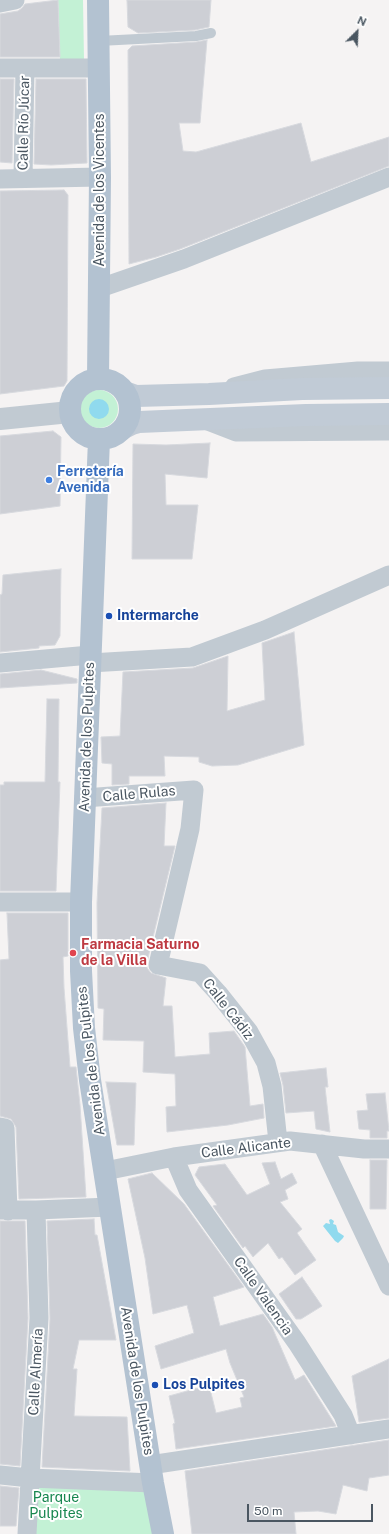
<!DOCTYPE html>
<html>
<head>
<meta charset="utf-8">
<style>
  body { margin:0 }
  #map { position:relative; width:389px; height:1534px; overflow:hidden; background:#f5f3f3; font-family:"Public Sans",sans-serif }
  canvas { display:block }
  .north { position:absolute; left:337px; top:12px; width:40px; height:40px; -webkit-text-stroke:3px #fff; paint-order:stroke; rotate:24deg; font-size:11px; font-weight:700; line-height:16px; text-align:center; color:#4a5661 }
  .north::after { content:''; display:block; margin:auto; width:14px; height:18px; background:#4a5661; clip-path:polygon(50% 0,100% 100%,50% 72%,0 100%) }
  .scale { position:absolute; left:247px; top:1504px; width:126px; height:18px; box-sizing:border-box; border:2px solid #4a5661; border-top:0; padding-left:5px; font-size:12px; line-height:14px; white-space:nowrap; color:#4a5661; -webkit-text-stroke:3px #fff; paint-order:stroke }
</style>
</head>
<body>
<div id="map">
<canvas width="389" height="1534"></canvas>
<div class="north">N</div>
<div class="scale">50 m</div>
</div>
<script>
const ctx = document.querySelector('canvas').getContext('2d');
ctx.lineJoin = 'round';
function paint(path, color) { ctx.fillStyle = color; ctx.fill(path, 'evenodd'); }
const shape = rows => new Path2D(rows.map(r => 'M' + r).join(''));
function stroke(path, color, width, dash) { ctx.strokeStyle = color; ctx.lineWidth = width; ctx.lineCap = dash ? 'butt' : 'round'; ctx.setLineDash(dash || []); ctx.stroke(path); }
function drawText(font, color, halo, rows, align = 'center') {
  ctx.font = font + ' "Public Sans",sans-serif'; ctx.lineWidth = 4; ctx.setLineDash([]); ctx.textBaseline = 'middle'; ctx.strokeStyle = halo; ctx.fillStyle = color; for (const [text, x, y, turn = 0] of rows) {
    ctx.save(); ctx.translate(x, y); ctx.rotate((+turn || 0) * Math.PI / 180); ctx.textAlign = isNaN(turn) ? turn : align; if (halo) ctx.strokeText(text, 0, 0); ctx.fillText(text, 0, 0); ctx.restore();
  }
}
paint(shape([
  [58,0,83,0,84,60,60,60],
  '80 409a19 19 0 1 1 38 0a19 19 0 1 1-38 0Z',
  [30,1478,153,1483,163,1534,27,1534]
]), '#c3f1d5');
paint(shape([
  '89 409a10 10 0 1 1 20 0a10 10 0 1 1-20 0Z',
  [331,1219,334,1221,333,1224,336,1225,338,1232,344,1236,343,1238,338,1243,335,1241,323,1226,326,1223,330,1224,329,1220]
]), '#90daee');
const building = shape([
  [58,0,60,57,0,57,0,14,18,11,22,8,25,4,58,0],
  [127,0,211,0,209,27,195,30,138,33,128,27,127,0],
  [207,40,200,123,179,123,183,151,196,152,301,123,311,162,389,137,389,166,180,249,156,257,129,264,128,50,132,46,196,42,207,40],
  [0,79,14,79,12,163,0,162,0,79],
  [36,79,86,79,87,163,51,165,34,164,36,79],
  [64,190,68,195,67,381,64,386,0,394,0,191,64,190],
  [53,431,61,437,60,506,0,514,0,436,53,431],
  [210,443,207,478,165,474,166,505,198,505,192,559,132,559,133,444,166,445,210,443],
  [61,569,60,636,55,645,39,646,39,648,0,652,0,595,2,594,3,575,61,569],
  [294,632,304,745,238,765,212,766,199,762,199,757,164,756,165,776,129,776,129,784,112,785,112,764,102,763,101,737,120,736,123,672,193,668,228,656,227,711,265,700,262,643,294,632],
  [41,670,77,679,77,683,0,688,0,674,41,670],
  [47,699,59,699,58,782,60,782,56,891,0,891,0,785,4,785,4,782,45,782,47,699],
  [166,803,164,846,175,846,147,962,147,968,151,973,166,978,163,1006,172,1006,175,1057,210,1054,209,1033,234,1031,245,1047,250,1106,263,1104,264,1118,228,1125,167,1132,166,1107,176,1106,175,1074,143,1072,144,1041,103,1040,104,1009,98,1008,97,903,102,808,166,803],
  [7,913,68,913,68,956,63,957,64,988,70,1067,76,1067,80,1105,86,1197,19,1199,16,1127,11,1119,0,1116,0,960,9,959,7,913],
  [326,1068,328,1087,325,1087,330,1132,316,1129,314,1111,286,1113,283,1085,280,1073,326,1068],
  [106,1082,136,1083,134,1145,117,1145,106,1082],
  [385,1093,389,1131,387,1131,387,1138,370,1138,370,1130,359,1129,357,1111,368,1110,366,1094,385,1093],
  [370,1160,387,1160,386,1209,370,1209,370,1160],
  [275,1162,281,1179,292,1173,297,1183,285,1190,288,1199,280,1202,302,1229,297,1233,316,1260,295,1275,282,1257,279,1259,268,1243,253,1257,245,1246,243,1248,213,1206,217,1205,195,1175,199,1167,225,1164,247,1195,270,1184,262,1163,275,1162],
  [152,1173,184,1204,244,1287,213,1297,220,1326,263,1314,272,1327,295,1380,304,1375,336,1426,176,1449,173,1424,175,1423,169,1396,209,1385,216,1413,242,1407,240,1398,244,1397,230,1363,226,1349,161,1369,155,1346,194,1333,187,1305,153,1314,145,1258,128,1179,152,1173],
  [94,1219,95,1235,97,1235,116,1340,79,1340,73,1369,77,1369,74,1416,127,1417,130,1471,42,1467,50,1319,47,1221,94,1219],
  [0,1221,25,1221,28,1318,20,1466,0,1464,0,1221],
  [302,1277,322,1306,301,1319,296,1319,279,1294,302,1277],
  [389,1359,389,1418,359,1422,352,1376,389,1359],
  [389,1440,389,1475,369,1478,367,1491,343,1485,336,1514,318,1511,294,1512,296,1534,192,1534,185,1471,389,1440],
  [0,1486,19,1488,16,1526,0,1526,0,1486]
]);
paint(building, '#cdcfd5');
stroke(building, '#d7d9de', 1);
stroke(shape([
  [99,41,196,36,211,33]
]), '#c1cad2', 10);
stroke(shape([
  [0,3,15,0],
  [0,68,99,68],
  [23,178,25,68],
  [0,179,100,177],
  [100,288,184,259,389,177],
  [234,387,265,379,358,371,389,371],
  [205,420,236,432,389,431],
  [0,663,90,655],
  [90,663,192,657,265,630,389,575],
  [84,798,194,790,190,829,158,965,200,973,218,993,249,1032,266,1063,272,1086,278,1142],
  [0,902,81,902],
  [0,1127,5,1128,8,1211],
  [322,1144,389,1286],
  [174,1157,188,1190,297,1343,343,1415,351,1435],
  [105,1171,174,1157,290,1141,364,1149,389,1149],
  [0,1210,36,1210,110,1207],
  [150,1465,389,1429],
  [0,1475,30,1478,153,1483],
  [27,1534,39,1318,36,1210]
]), '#c1cad2', 19);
stroke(shape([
  [0,419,70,412]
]), '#c1cad2', 22);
stroke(shape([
  [125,392,136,396,209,394,302,389,389,388],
  [124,428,132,424,139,422,306,415,389,414]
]), '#c1cbd6', 22);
stroke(shape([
  [98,0,100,177,98,379],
  '70 409a30 30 0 1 1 60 0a30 30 0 1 1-60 0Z',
  [99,439,81,902,81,971,84,1028,90,1080,153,1483,163,1534]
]), '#b3c2d1', 22);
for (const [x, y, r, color] of [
  [49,480,4,"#3f7fe0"],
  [109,616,4,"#1a4fb4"],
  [73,953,4,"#e0444e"],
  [155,1385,4,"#1a4fb4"]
]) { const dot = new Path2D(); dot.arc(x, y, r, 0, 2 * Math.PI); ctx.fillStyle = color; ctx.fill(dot); stroke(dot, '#fff', 1.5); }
drawText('14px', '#4a5661', '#fff', [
  ["Calle Río Júcar",24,123,-89],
  ["Avenida de los Vicentes",100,190,-90],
  ["Avenida de los Pulpites",87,737,-88],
  ["Calle Rulas",139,794,-5],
  ["Calle Cádiz",228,1009,52],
  ["Avenida de los Pulpites",91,1061,-97],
  ["Calle Alicante",246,1148,-7],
  ["Calle Valencia",263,1296,55],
  ["Calle Almería",36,1372,-87],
  ["Avenida de los Pulpites",137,1381,81]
]);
drawText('bold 14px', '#366cbe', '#fff', [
  ["Ferretería",57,472],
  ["Avenida",57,488]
], 'left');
drawText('bold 14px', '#164399', '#fff', [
  ["Intermarche",117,616],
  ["Los Pulpites",163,1385]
], 'left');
drawText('bold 14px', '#be3a42', '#fff', [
  ["Farmacia Saturno",81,945],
  ["de la Villa",81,961]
], 'left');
drawText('14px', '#17864f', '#fff', [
  ["Parque",56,1498],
  ["Pulpites",56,1514]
]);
</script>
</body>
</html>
